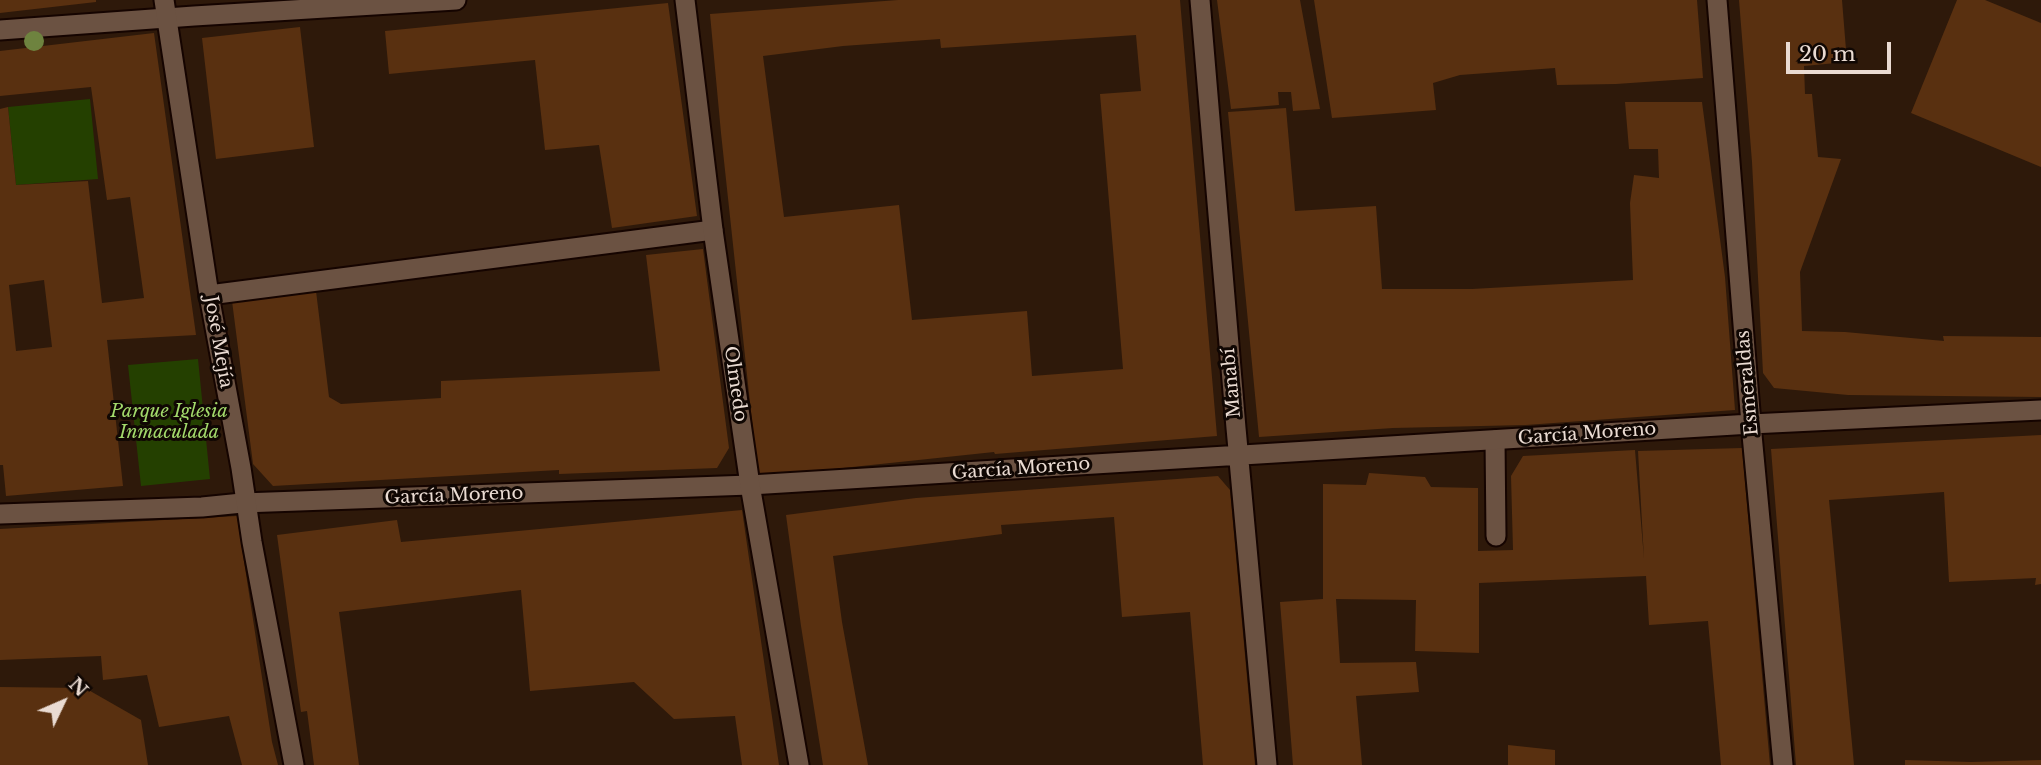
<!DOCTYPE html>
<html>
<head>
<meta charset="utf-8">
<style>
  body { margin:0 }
  #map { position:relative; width:2041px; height:765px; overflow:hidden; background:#2e190a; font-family:"Libre Baskerville",serif }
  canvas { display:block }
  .north { position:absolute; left:28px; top:667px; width:70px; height:70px; -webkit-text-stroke:5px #100703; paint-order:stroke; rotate:46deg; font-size:19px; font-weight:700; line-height:28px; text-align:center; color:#eadbd2 }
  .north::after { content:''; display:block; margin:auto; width:24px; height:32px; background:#eadbd2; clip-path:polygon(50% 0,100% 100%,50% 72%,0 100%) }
  .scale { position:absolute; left:1786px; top:42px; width:105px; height:32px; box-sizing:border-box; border:4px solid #eadbd2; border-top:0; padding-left:9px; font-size:21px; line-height:24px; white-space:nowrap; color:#eadbd2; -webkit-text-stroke:5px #100703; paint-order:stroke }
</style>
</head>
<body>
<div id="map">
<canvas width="2041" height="765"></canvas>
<div class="north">N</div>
<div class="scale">20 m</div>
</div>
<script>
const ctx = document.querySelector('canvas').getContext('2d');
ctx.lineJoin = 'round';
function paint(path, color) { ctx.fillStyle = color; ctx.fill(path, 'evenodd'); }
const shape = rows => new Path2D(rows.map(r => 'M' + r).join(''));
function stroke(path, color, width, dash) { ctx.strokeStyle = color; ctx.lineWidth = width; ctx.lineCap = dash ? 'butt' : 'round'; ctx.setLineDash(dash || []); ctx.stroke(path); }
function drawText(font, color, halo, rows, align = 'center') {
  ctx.font = font + ' "Libre Baskerville",serif'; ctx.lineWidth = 6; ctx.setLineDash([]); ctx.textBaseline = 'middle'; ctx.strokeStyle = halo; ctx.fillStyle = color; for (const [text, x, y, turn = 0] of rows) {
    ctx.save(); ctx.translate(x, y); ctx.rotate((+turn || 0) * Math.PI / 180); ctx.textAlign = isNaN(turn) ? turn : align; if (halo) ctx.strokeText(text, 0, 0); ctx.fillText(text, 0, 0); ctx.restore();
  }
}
paint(shape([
  [90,99,98,179,16,185,8,107],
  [198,359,210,479,141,486,128,365]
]), '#244000');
paint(shape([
  [0,0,96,0,96,2,0,13],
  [898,0,1180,0,1217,436,995,454,994,452,758,477,721,133,710,14],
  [1136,35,1141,91,1100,94,1123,369,1032,376,1027,311,912,320,899,205,784,217,763,56,843,46,940,39,941,48],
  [1217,0,1300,0,1320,109,1293,111,1291,92,1278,92,1279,105,1231,109],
  [1314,0,1697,0,1703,78,1616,84,1557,85,1555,68,1460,75,1433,83,1436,110,1332,118],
  [1739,0,1842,0,1847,62,1804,66,1805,94,1812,94,1818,157,1841,159,1800,272,1802,331,1845,332,1944,341,1943,336,2041,337,2041,397,1848,395,1774,388,1763,373,1752,162],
  [1957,0,1985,0,2041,23,2041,167,1911,113],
  [668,3,697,216,612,228,599,145,545,150,535,60,389,74,385,31],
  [300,27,314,147,216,159,202,38],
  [154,33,196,335,107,340,123,486,6,496,3,465,0,465,0,109,8,107,16,185,88,181,102,303,144,298,130,197,107,200,91,87,0,96,0,51],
  [44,280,52,347,16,351,9,285],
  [1625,102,1702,102,1725,277,1735,410,1526,425,1393,428,1259,437,1228,112,1286,108,1295,211,1376,206,1382,289,1472,289,1633,280,1630,203,1634,175,1659,178,1658,149,1629,149],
  [703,249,729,448,717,468,559,474,559,470,273,486,253,464,232,301,316,291,329,397,341,404,441,398,441,381,660,371,646,255],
  [2041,435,2041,584,2035,585,2036,578,1949,582,1944,492,1829,500,1854,765,1796,765,1771,449],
  [1742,448,1770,765,1721,765,1708,621,1649,625,1646,576,1479,583,1479,653,1415,651,1416,600,1336,599,1340,663,1416,662,1419,692,1356,696,1362,765,1293,765,1280,602,1323,599,1323,484,1366,485,1369,473,1425,477,1431,487,1478,488,1478,551,1513,550,1511,476,1523,456,1635,450,1644,559,1638,451],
  [1218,476,1230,490,1255,765,1203,765,1190,612,1122,617,1114,517,1001,525,1002,534,833,556,842,622,868,765,823,765,801,626,786,515,916,498],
  [742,510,779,765,742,765,735,716,674,719,634,682,530,691,521,590,339,612,359,765,314,765,307,711,301,712,277,535,397,520,401,542],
  [237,516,272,742,278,765,242,765,229,716,159,727,147,675,103,680,101,656,0,660,0,529],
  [0,687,85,688,141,720,148,765,0,765],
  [1508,745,1555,750,1555,765,1508,765],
  [1905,760,1971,762,2041,760,2041,765,1905,765]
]), '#593010');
const service = shape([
  [209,295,713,230],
  [1495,440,1496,536]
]);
const minor = shape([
  [1200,0,1236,428,1267,765],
  [1717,0,1751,424,1783,765],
  [0,30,194,16,456,0],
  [0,514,202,507,242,503,750,485,1751,424,2041,410]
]);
const tertiary = shape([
  [164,0,209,295,241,468,252,542,294,765],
  [685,0,713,230,750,485,799,765]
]);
stroke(service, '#150400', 23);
stroke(minor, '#150400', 23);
stroke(tertiary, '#150400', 23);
stroke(service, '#6b5242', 19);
stroke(minor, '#6b5242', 19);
stroke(tertiary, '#6b5242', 19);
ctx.fillStyle = '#6e833f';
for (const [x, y] of [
  [34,41]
]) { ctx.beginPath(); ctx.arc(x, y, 10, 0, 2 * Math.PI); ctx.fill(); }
drawText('18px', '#eadbd2', '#100703', [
  ["José Mejía",218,342,80],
  ["Manabí",1232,383,-95],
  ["Esmeraldas",1748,383,-95],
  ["Olmedo",735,384,82],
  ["García Moreno",1587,434,-4],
  ["García Moreno",1021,469,-4],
  ["García Moreno",454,496,-2]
]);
drawText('italic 18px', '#a2d96b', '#100703', [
  ["Parque Iglesia",169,412],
  ["Inmaculada",169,433]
]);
</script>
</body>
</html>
